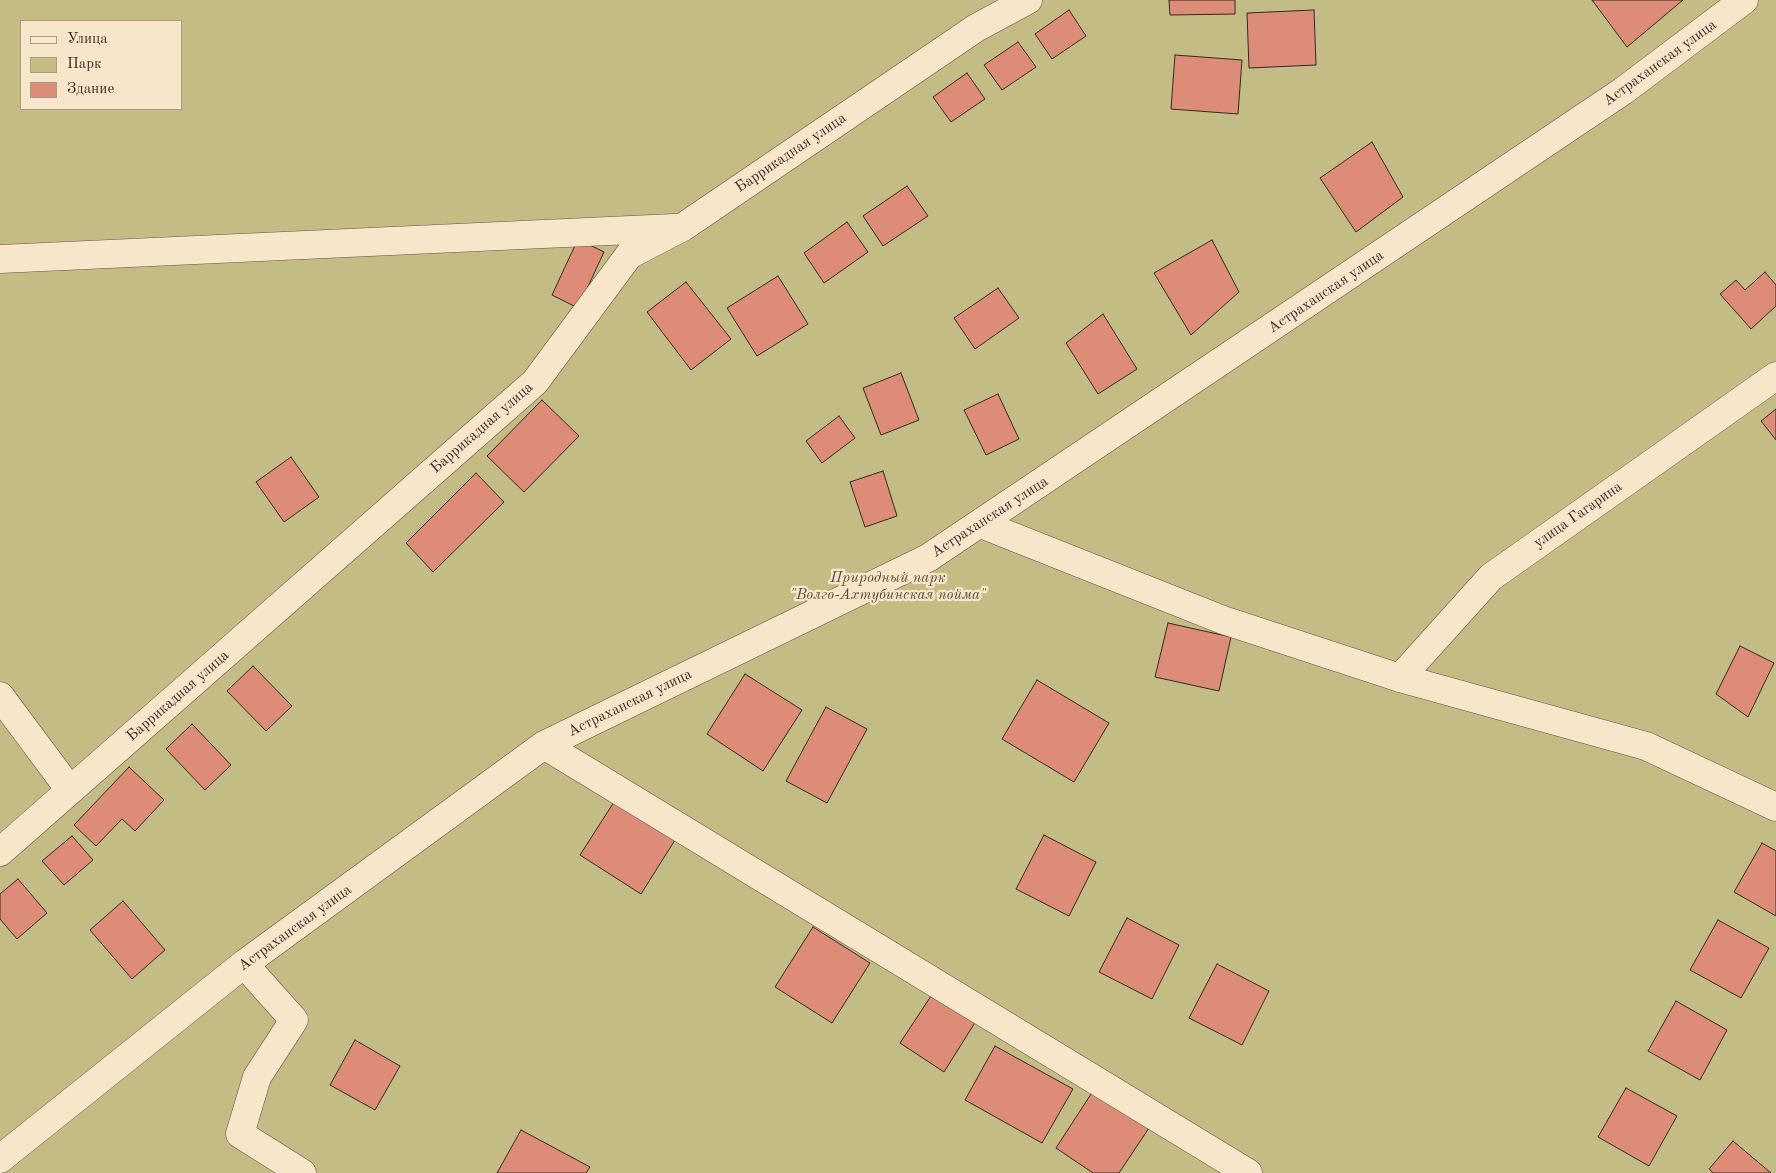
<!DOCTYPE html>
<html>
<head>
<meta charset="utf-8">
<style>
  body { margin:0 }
  #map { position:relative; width:1776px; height:1173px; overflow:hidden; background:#f5d9ad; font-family:"Old Standard TT",serif }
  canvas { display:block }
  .legend { position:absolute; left:20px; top:20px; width:162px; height:90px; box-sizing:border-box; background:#f8e6ca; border:1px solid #aa9a87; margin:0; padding:6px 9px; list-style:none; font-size:15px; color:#352923 }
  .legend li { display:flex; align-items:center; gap:10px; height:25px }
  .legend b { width:25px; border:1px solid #aa9a87 }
</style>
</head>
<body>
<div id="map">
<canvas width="1776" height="1173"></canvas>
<ul class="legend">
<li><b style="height:6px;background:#f8e6ca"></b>Улица</li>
<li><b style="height:14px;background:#c3bd85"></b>Парк</li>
<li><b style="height:14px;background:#dd8d77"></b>Здание</li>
</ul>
</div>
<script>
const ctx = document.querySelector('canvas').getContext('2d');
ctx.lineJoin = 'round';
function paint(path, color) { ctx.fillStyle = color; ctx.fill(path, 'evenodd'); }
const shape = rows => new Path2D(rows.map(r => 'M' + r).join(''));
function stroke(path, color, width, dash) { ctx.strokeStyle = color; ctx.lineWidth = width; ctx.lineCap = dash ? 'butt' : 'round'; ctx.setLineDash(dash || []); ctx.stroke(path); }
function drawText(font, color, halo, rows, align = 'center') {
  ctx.font = font + ' "Old Standard TT",serif'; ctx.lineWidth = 4.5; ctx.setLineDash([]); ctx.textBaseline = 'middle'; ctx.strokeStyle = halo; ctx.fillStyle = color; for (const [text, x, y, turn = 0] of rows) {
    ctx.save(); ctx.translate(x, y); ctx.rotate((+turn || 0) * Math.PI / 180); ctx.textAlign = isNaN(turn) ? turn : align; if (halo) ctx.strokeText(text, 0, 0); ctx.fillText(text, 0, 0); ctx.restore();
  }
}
paint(shape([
  [0,0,1776,0,1776,1173,0,1173],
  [21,21,181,21,181,109,21,109]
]), '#c3bd85');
const building = shape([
  [1169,0,1235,0,1235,14,1170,15,1169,0],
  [1592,0,1683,0,1627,47,1592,0],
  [1069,10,1086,36,1052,59,1035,34,1069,10],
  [1314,10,1316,65,1249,68,1247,13,1314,10],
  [1018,42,1036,67,1002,90,984,65,1018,42],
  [1175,55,1242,60,1238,114,1171,109,1175,55],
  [967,73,985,99,951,122,933,97,967,73],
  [1372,142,1403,197,1356,232,1320,178,1372,142],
  [907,186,928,216,883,246,863,216,907,186],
  [847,222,868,252,824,283,804,253,847,222],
  [578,239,604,252,578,308,552,295,578,239],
  [1212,240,1239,292,1191,335,1154,273,1212,240],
  [1765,272,1776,285,1776,306,1751,329,1720,294,1736,280,1745,290,1765,272],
  [778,276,808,324,757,356,727,308,778,276],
  [686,282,731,339,691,370,647,312,686,282],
  [998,288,1019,318,975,349,954,318,998,288],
  [1103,314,1137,369,1098,394,1066,343,1103,314],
  [901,373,919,420,881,435,863,388,901,373],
  [998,394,1019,439,986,455,964,410,998,394],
  [542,400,579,436,524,492,487,456,542,400],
  [1776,409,1776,440,1761,421,1776,409],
  [839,416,855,438,822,463,806,441,839,416],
  [291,457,319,497,284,522,256,482,291,457],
  [883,471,897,516,865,527,850,482,883,471],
  [476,473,504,502,433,572,406,543,476,473],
  [1168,623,1231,637,1219,691,1155,677,1168,623],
  [1740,646,1774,663,1748,717,1716,694,1740,646],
  [253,666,292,706,266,731,227,691,253,666],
  [745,674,802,710,763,771,707,734,745,674],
  [1037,680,1109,723,1074,782,1002,739,1037,680],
  [826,707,867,729,827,803,786,781,826,707],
  [192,724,231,765,205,790,166,749,192,724],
  [129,767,164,800,135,831,122,819,96,846,74,825,129,767],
  [614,802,675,840,641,894,580,855,614,802],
  [1044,835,1096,862,1069,916,1016,889,1044,835],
  [72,836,93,860,64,885,42,861,72,836],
  [1762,843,1776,851,1776,916,1734,892,1762,843],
  [18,879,47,913,17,939,0,919,0,894,18,879],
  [123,901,165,950,132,979,90,930,123,901],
  [1127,918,1179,945,1152,999,1099,972,1127,918],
  [1718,920,1769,948,1741,998,1690,970,1718,920],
  [813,927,870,963,832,1023,775,987,813,927],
  [1217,964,1269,991,1242,1045,1189,1018,1217,964],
  [933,993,976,1021,944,1072,900,1043,933,993],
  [1676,1001,1727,1030,1700,1080,1648,1051,1676,1001],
  [355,1040,400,1066,375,1110,330,1085,355,1040],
  [995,1046,1073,1089,1042,1143,965,1100,995,1046],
  [1626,1088,1677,1116,1649,1166,1598,1137,1626,1088],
  [1093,1091,1149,1128,1119,1173,1093,1173,1056,1148,1093,1091],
  [521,1130,590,1167,586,1173,497,1173,521,1130],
  [1733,1141,1771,1173,1713,1173,1709,1169,1733,1141]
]);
paint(building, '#dd8d77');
stroke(building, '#352923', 1);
const street = shape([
  [0,259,674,228],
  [981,524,1223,620,1400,678,1646,746,1776,807],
  [1400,678,1491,577,1776,376],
  [0,696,70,790],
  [544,745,1248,1173],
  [0,852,535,382,629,255,683,227,976,28,1028,0],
  [244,964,294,1020,257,1077,240,1134,302,1173],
  [0,1159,244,964,544,745,928,558,1623,91,1744,0]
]);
stroke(street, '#655546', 29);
stroke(street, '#f8e6ca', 28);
drawText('15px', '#352923', '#f8e6ca', [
  ["Астраханская улица",1660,63,-36],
  ["Баррикадная улица",791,153,-34],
  ["Астраханская улица",1326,292,-34],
  ["Баррикадная улица",482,428,-41],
  ["улица Гагарина",1578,515,-35],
  ["Астраханская улица",990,517,-33],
  ["Баррикадная улица",178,696,-41],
  ["Астраханская улица",630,703,-26],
  ["Астраханская улица",295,928,-36]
]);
drawText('italic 15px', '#584e3c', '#f8e6ca', [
  ["Природный парк",888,578],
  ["\"Волго-Ахтубинская пойма\"",888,595]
]);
</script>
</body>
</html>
